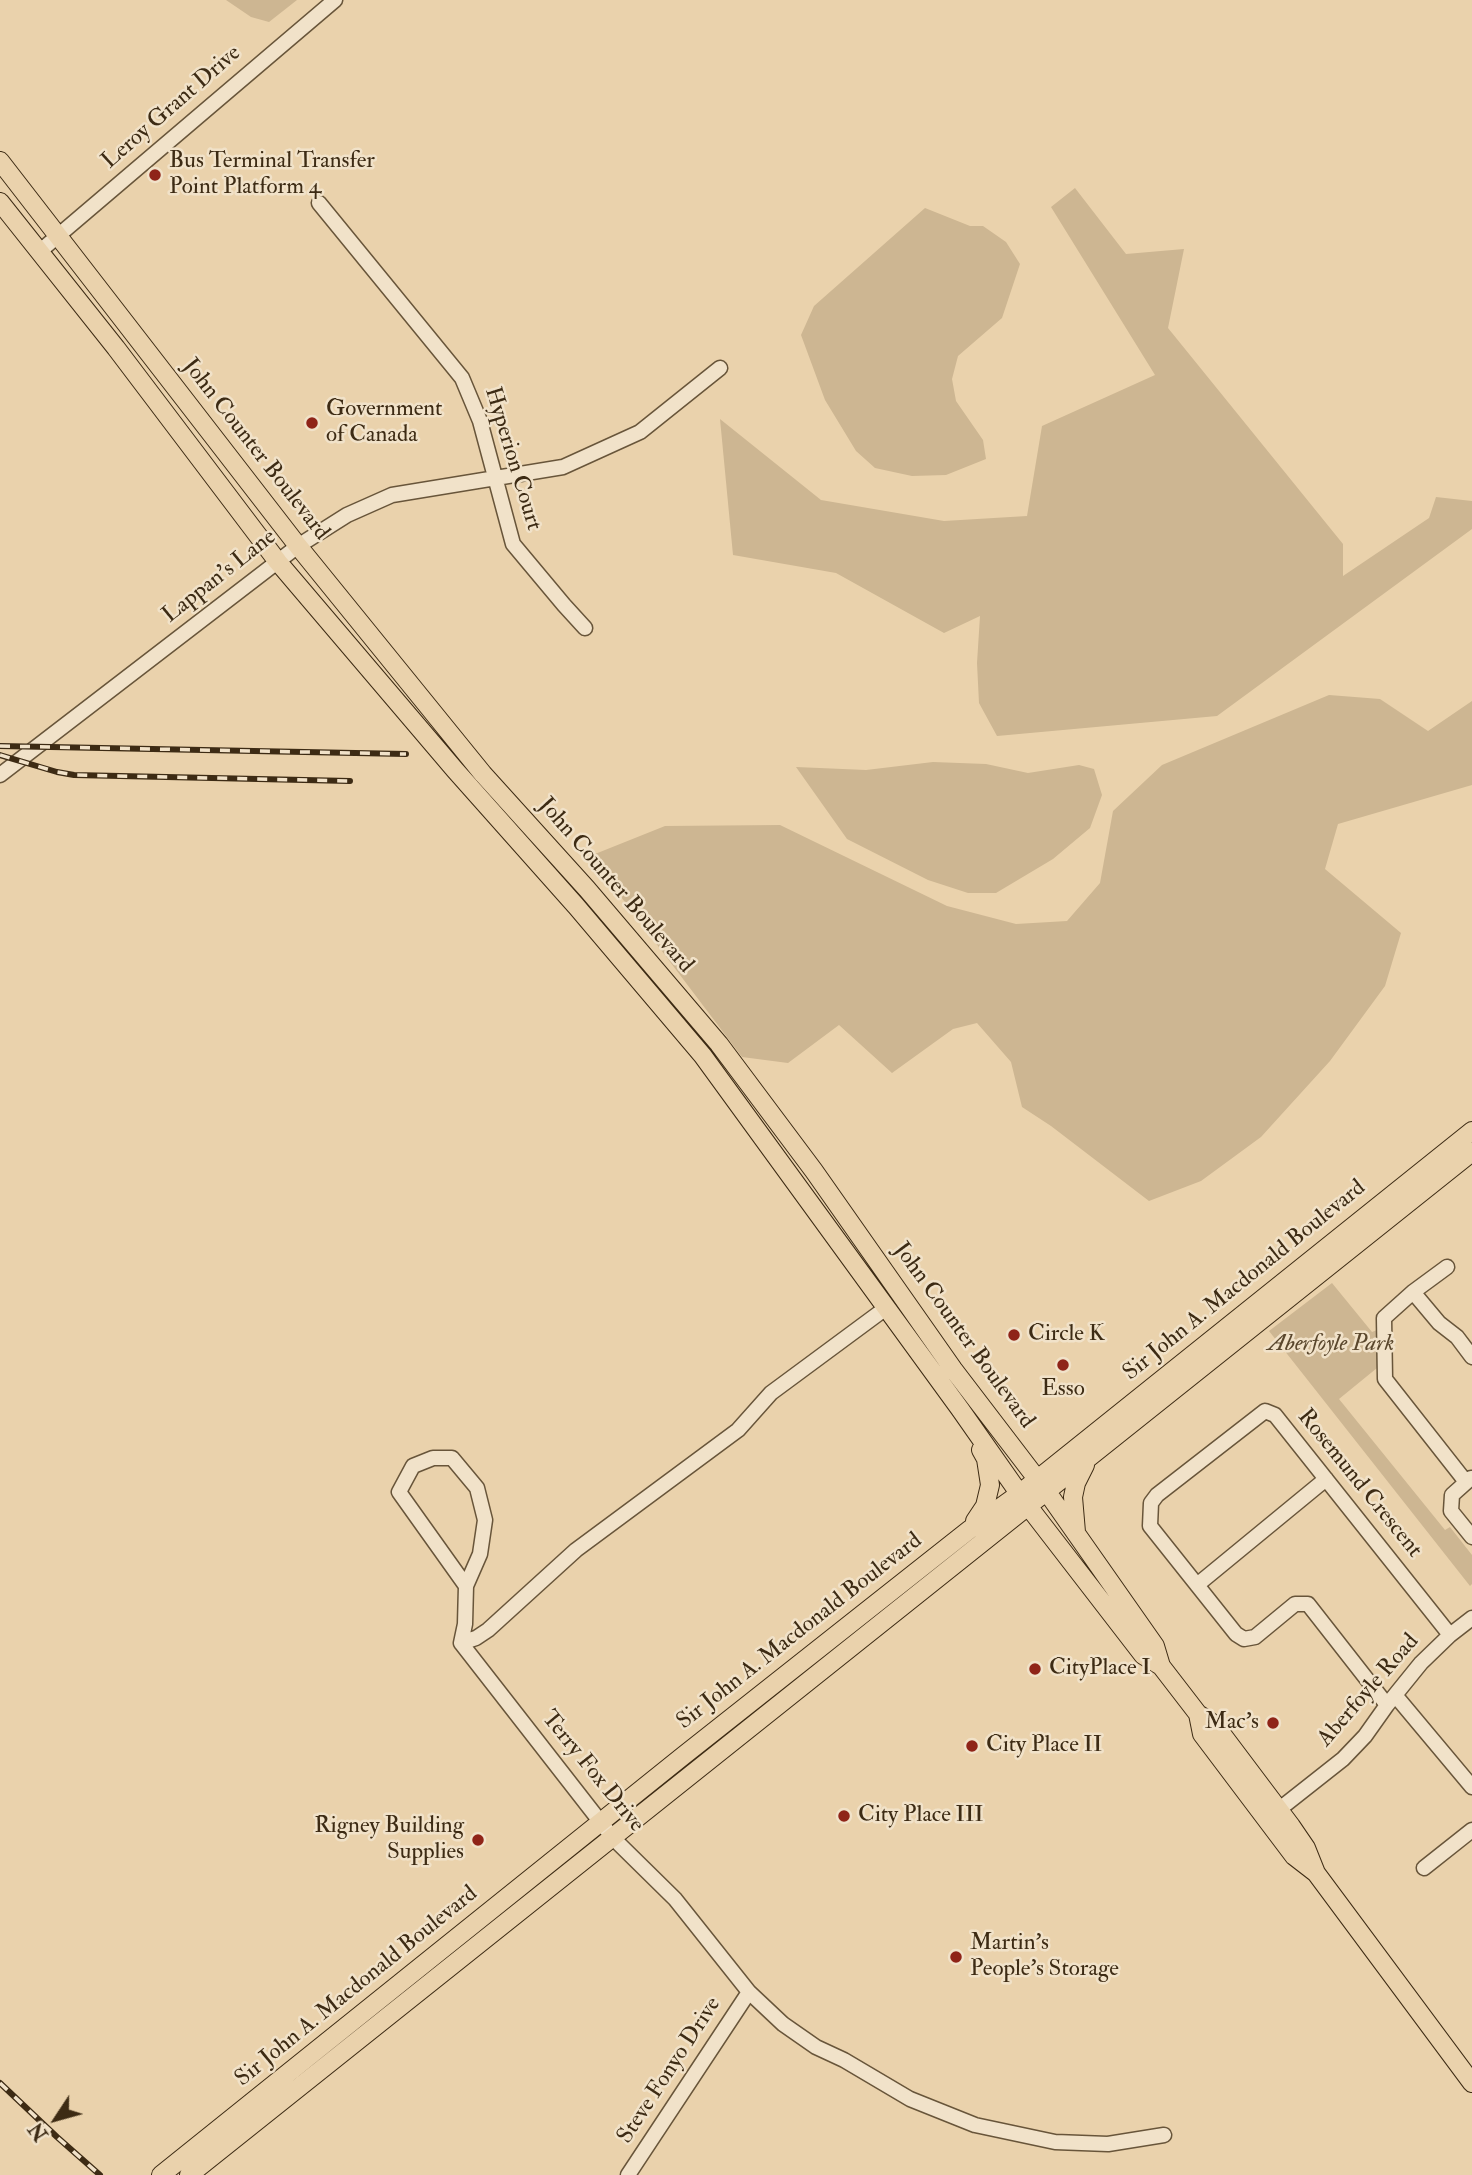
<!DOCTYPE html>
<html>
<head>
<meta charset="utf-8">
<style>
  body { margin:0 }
  #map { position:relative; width:1472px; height:2175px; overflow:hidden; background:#ead2ac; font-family:"IM FELL Double Pica",serif }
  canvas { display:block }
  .north { position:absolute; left:21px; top:2084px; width:70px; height:70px; -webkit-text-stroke:5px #f1e2c9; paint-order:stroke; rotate:234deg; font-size:19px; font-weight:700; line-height:28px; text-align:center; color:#3d2b14 }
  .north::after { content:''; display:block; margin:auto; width:24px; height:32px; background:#3d2b14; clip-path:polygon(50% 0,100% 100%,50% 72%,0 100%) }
</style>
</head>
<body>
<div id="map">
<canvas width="1472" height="2175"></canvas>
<div class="north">N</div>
</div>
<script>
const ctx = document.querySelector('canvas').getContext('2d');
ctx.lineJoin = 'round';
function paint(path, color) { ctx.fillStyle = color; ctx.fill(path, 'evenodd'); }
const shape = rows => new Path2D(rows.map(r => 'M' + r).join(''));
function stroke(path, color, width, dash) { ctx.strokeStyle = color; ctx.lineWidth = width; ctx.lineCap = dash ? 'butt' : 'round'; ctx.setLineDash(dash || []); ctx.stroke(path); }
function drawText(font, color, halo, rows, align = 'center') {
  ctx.font = font + ' "IM FELL Double Pica",serif'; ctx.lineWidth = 5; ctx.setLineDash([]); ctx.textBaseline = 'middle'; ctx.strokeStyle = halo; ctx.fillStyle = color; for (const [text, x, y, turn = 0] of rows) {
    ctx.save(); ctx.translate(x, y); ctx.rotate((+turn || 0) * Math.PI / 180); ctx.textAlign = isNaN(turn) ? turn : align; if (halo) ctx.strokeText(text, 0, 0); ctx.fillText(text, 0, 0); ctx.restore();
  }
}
paint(shape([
  [226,0,297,0,269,22,251,17],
  [1075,188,1126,254,1184,249,1168,328,1343,544,1343,576,1429,518,1436,497,1472,501,1472,529,1217,716,997,736,979,703,977,663,980,616,944,633,836,573,733,555,720,419,821,500,944,521,1027,516,1042,426,1155,375,1051,207],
  [925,208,970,226,983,226,1006,242,1020,264,1002,318,958,356,952,379,956,401,983,440,986,459,946,475,912,476,875,468,856,451,825,400,801,335,814,306],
  [1329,695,1380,699,1428,731,1472,701,1472,785,1338,824,1325,869,1401,933,1385,986,1330,1061,1261,1137,1201,1181,1149,1201,1051,1126,1022,1107,1011,1062,977,1023,953,1029,892,1073,839,1025,788,1063,742,1057,590,856,665,826,780,825,947,906,1016,924,1067,921,1100,883,1113,811,1162,765],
  [933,762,986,764,1028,773,1079,765,1094,769,1102,795,1090,828,1053,859,996,893,968,893,928,880,847,839,796,767,866,770],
  [1332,1283,1372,1332,1377,1330,1379,1364,1377,1368,1339,1399,1445,1530,1450,1527,1472,1555,1472,1584,1470,1586,1269,1331]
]), '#cdb692');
const minor = shape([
  [319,203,462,378,480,421,513,544,564,605,585,628],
  [39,252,335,0],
  [0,775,298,546,347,515,392,495,563,467,640,432,720,368],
  [1447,1267,1413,1292,1384,1318,1385,1379,1466,1482],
  [1413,1292,1439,1323,1457,1337,1472,1357],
  [1471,1478,1452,1495,1451,1511,1472,1537],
  [1197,1585,1326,1479],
  [461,1643,613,1838,675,1899,749,1992,783,2024,816,2047,844,2060,910,2099,975,2125,1055,2142,1108,2144,1164,2135],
  [461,1643,476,1638,488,1630,576,1550,738,1430,771,1393,886,1308],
  [461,1643,465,1624,466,1586,399,1492,413,1466,433,1458,452,1458,477,1488,485,1520,480,1554,466,1586],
  [1395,1695,1472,1787],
  [1387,1705,1308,1604,1295,1604,1255,1637,1244,1639,1236,1634,1150,1526,1151,1503,1157,1495,1265,1411,1275,1415,1450,1635],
  [1272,1815,1343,1759,1365,1736,1387,1705,1421,1663,1450,1635,1472,1618],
  [1424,1868,1472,1830],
  [628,2175,749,1992]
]);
const major = shape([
  [0,161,298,546,483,774,587,889,719,1044,814,1171,953,1369,1047,1492,1155,1646,1161,1666,1198,1714,1215,1725,1291,1826,1306,1848,1316,1873],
  [0,202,116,348,278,562,455,770,576,906,703,1056,960,1409,1028,1506,1143,1655,1161,1666],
  [975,1521,985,1506,990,1485,986,1459,981,1450],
  [1076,1532,1073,1497,1076,1483,1085,1465],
  [1198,1714,1202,1734,1294,1856,1316,1873,1472,2083],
  [161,2175,683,1756,969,1530,1019,1494,1472,1131],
  [189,2175,1472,1152]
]);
stroke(minor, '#68553a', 17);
stroke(major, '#3d2b14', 20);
stroke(minor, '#f1e2c9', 14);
stroke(major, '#ead2ac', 18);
const rail = shape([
  [0,746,406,754],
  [0,755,57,772,74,775,350,781],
  [0,2083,57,2137,100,2175]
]);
stroke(rail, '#3d2b14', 6);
stroke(rail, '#f1e2c9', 3.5, [10]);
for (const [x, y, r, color] of [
  [155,175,7,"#8f2418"],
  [312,423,7,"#8f2418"],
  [1014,1335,7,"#8f2418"],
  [1063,1365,7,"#8f2418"],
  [1035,1669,7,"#8f2418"],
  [1273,1723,7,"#8f2418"],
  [972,1746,7,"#8f2418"],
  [844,1816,7,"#8f2418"],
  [478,1840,7,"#8f2418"],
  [956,1957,7,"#8f2418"]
]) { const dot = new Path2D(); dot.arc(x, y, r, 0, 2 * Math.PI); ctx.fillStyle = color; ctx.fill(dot); stroke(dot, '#f1e2c9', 2.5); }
drawText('23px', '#3d2b14', '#f1e2c9', [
  ["Leroy Grant Drive",172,108,-41],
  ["John Counter Boulevard",255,450,52],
  ["Hyperion Court",512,459,73],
  ["Lappan's Lane",220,577,-38],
  ["John Counter Boulevard",615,886,49],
  ["Sir John A. Macdonald Boulevard",1245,1281,-39],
  ["John Counter Boulevard",963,1336,54],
  ["Rosemund Crescent",1359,1484,51],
  ["Sir John A. Macdonald Boulevard",800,1632,-38],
  ["Aberfoyle Road",1369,1691,-49],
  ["Terry Fox Drive",592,1772,51],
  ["Sir John A. Macdonald Boulevard",357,1987,-39],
  ["Steve Fonyo Drive",670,2071,-57]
]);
drawText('23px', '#3d2b14', '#f1e2c9', [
  ["Bus Terminal Transfer",169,162],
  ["Point Platform 4",169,188],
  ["Government",326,410],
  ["of Canada",326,436],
  ["Circle K",1028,1335],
  ["Esso",1063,1390,"center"],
  ["CityPlace I",1049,1669],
  ["Mac's",1259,1723,"right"],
  ["City Place II",986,1746],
  ["City Place III",858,1816],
  ["Rigney Building",464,1827,"right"],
  ["Supplies",464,1853,"right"],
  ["Martin's",970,1944],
  ["People's Storage",970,1970]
], 'left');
drawText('italic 23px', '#5a472d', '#f1e2c9', [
  ["Aberfoyle Park",1331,1345]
]);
</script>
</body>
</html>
